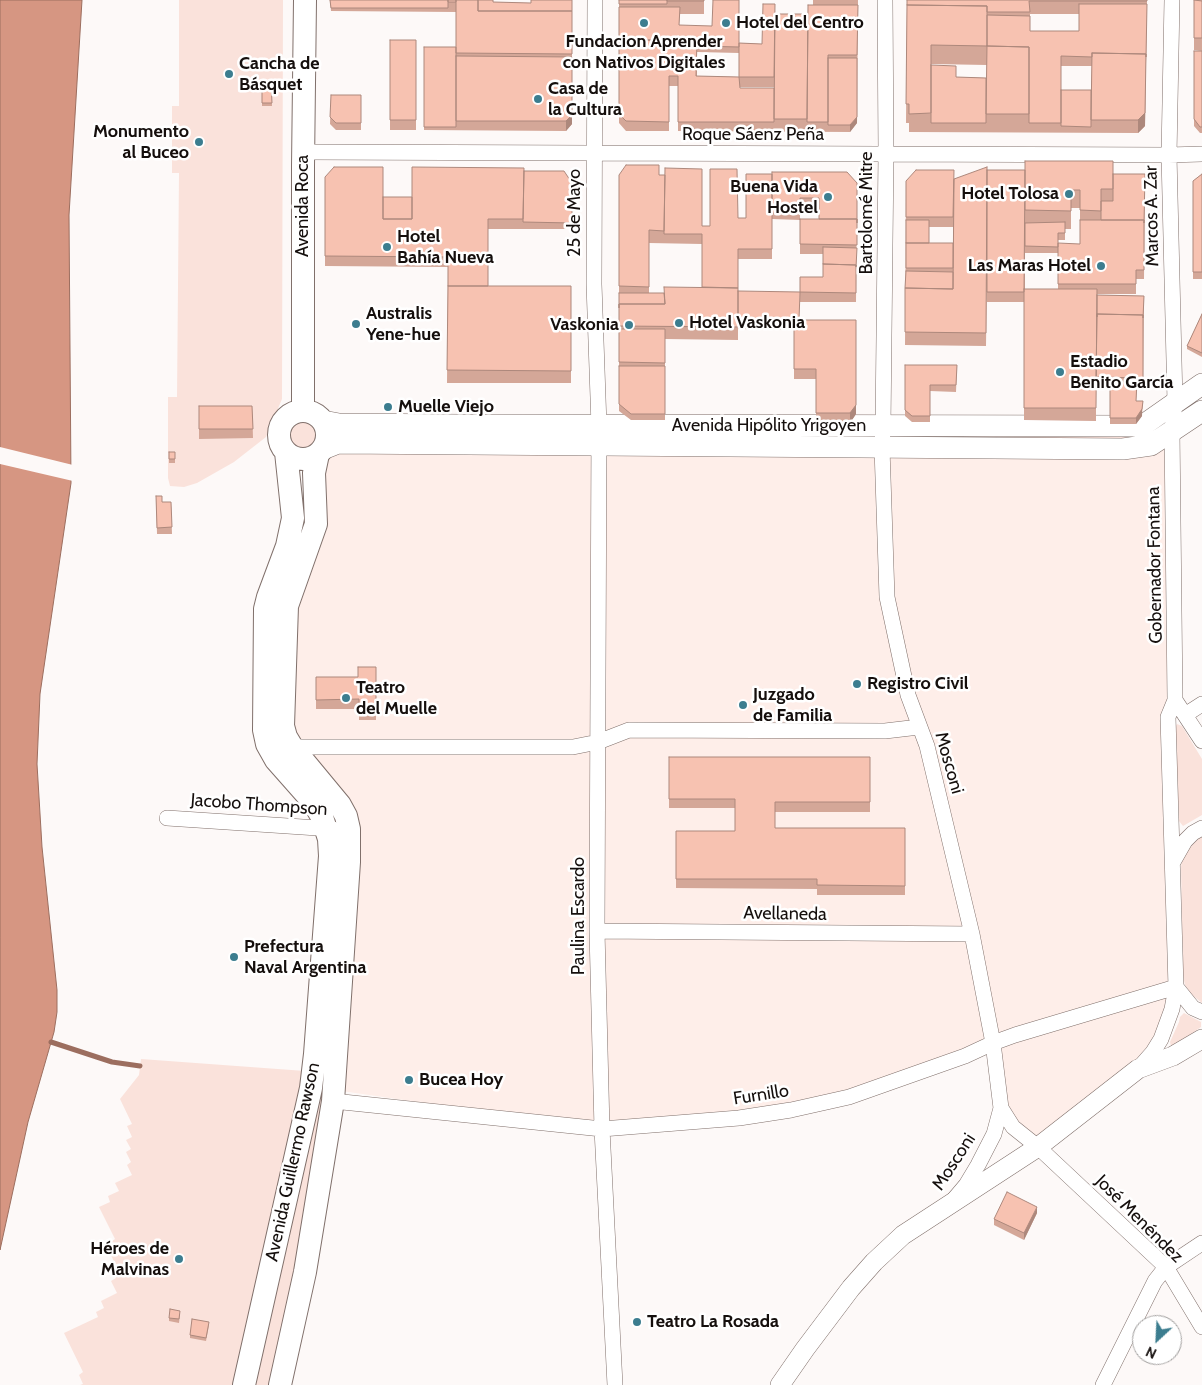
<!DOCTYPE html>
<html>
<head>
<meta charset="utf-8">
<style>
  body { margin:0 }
  #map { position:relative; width:1202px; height:1385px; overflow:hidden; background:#fdf9f8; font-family:Cabin,sans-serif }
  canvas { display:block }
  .north { position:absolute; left:1132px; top:1315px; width:50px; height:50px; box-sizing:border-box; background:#fff; border:1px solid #a19f9e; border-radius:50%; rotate:205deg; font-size:14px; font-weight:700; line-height:20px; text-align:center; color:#150f0d }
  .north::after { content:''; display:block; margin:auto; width:18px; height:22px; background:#3c7d8f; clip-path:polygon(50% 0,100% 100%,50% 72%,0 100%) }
</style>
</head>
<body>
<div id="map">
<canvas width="1202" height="1385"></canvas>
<div class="north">N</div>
</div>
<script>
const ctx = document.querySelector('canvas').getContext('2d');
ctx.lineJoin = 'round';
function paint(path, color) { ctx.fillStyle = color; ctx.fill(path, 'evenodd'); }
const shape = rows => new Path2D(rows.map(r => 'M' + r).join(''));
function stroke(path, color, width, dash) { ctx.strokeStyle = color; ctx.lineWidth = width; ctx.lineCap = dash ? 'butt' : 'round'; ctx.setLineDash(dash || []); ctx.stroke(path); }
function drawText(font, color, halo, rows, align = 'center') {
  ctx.font = font + ' Cabin,sans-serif'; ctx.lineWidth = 5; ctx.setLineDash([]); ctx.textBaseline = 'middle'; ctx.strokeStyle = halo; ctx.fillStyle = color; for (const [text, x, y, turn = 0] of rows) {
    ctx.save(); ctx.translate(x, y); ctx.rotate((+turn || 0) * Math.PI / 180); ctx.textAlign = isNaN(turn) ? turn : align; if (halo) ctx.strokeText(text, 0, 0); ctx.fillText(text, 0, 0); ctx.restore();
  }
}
paint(shape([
  [1172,431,1176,987,1161,1039,1038,1147,1013,1127,993,1043,849,1097,602,1129,335,1090,349,829,292,747,287,606,318,454]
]), '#feeee9');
paint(shape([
  [179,0,283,0,282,399,266,437,234,462,197,483,184,487,170,486,168,478,168,397,177,397,179,173,172,173,172,106,179,106],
  '289 435a14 14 0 1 1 28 0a14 14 0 1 1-28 0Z',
  [907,433,1145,433,1145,439,907,439],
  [1177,724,1182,726,1202,759,1202,815,1183,826,1179,821,1175,728],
  [1202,835,1202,1003,1191,994,1185,985,1183,976,1181,867,1182,859,1193,842],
  [330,960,324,1101,299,1264,271,1385,254,1385],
  [1184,1013,1201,1022,1201,1027,1174,1046,1171,1046,1170,1042,1179,1022,1180,1017],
  [141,1059,305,1071,234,1385,80,1385,83,1384,79,1375,83,1372,64,1333,98,1317,96,1312,104,1308,101,1301,117,1293,111,1281,116,1278,111,1266,115,1264,111,1255,116,1252,111,1242,115,1239,99,1207,110,1202,108,1196,119,1191,115,1183,132,1175,127,1165,131,1162,126,1152,131,1149,126,1140,132,1137,127,1126,132,1124,120,1099,139,1075]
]), '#fae2db');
const water = shape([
  [0,0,82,0,69,215,71,483,40,694,37,764,42,847,57,990,57,1012,54,1032,28,1122,0,1250,0,0]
]);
paint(water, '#d69682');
stroke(water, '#9c6e5f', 1);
paint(shape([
  [0,447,73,465,73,481,0,464]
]), '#fdf9f8');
stroke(shape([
  [51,1042,112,1062,140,1066]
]), '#9c6e5f', 5);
const minor = shape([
  [595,0,594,284,599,426,597,931,602,1129,615,1385],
  [885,0,886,154,883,426,882,448,887,597,908,695,927,746,972,934,993,1043,1001,1108,994,1134,978,1165,966,1185,955,1198],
  [303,152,1169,155,1202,154],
  [1175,700,1202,741],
  [1185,715,1202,704],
  [292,747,573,747,598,742,629,730,885,731,919,727],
  [167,818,333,829],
  [1173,862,1185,841,1193,833,1202,828],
  [597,931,972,934],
  [1176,987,1193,1008,1202,1012],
  [1138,1069,1153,1052,1161,1039,1172,1009,1176,987,1168,717,1175,700,1172,431,1175,402,1169,155,1172,0],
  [333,1101,602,1129,739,1118,791,1110,849,1097,965,1056,993,1043,1015,1035,1176,987],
  [1001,1108,1013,1127,1038,1147,1166,1267,1202,1327],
  [1103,1385,1155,1281,1166,1267,1202,1243]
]);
const tertiary = shape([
  [780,1385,805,1349,851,1288,874,1262,903,1235,1038,1147,1138,1069,1173,1056,1202,1039]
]);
const secondary = shape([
  [323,421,339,424,461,425,1142,426,1202,384],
  [323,449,338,443,1123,449,1151,445,1202,411]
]);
const primary = shape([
  [303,411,303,166,305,0],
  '279 435a24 24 0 1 1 48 0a24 24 0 1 1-48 0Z',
  [244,1385,311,1088,315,1054,330,856,329,839,322,817,314,803,276,760,267,744,264,730,265,609,268,597,287,546,293,518,286,452],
  [280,1385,305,1272,333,1101,349,862,349,829,346,816,340,805,292,747,286,737,283,726,287,606,316,524,314,473,318,454]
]);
stroke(minor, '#80706b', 16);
stroke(tertiary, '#80706b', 20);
stroke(secondary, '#80706b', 22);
stroke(primary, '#80706b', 24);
stroke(minor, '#fff', 15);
stroke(tertiary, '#fff', 19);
stroke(secondary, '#fff', 21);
stroke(primary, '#fff', 22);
paint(shape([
  [330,0,531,3,572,0,572,124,566,131,424,130,424,47,456,47,456,12,331,11],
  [619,0,704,0,704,14,680,14,679,25,739,43,762,44,775,14,808,14,813,5,813,0,858,0,857,123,850,132,678,131,678,86,669,86,669,131,626,131,619,123],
  [697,52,739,53,739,77,697,76],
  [740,87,774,87,774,88,740,88],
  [907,0,1147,0,1145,126,1138,133,909,132,909,123,906,123],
  [1030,14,1079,14,1079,31,1030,31],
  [931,64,987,65,986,78,956,77,931,65],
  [1061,66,1092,66,1091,90,1061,90],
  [1194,0,1202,0,1202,51,1194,50],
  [390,40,416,40,416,130,390,130],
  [1194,51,1202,51,1202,133,1200,133,1194,126],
  [271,82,272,106,262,106,262,83],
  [331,95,361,95,361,130,336,130,330,124],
  [987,170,1113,180,1145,174,1144,279,1136,279,1136,294,1097,294,1097,295,1144,296,1143,388,1137,387,1136,401,1143,401,1142,416,1136,424,1110,424,1110,387,1096,387,1096,421,1024,420,1024,302,987,302,987,266,986,346,905,345,906,181,954,179],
  [1071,208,1080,208,1080,244,1058,247,1058,240,1065,240,1065,229,1071,229],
  [929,227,953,227,953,243,929,243],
  [1025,253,1058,253,1058,289,1025,289],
  [524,171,572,183,572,229,488,229,488,286,571,286,571,383,447,383,448,267,325,266,325,177,383,197,412,197],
  [746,174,857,183,856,302,800,302,800,277,823,277,823,254,800,254,800,220,772,219,772,212,772,259,738,259,738,291,800,320,856,414,850,423,816,423,816,379,794,379,794,330,738,329,738,340,665,339,665,420,631,420,619,411,619,175,659,175,702,226,710,226,738,218,746,218],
  [800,205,819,205,819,219,800,219],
  [649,243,702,244,702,287,664,293,649,293],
  [1202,174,1202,279,1193,279,1193,181],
  [1202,314,1202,357,1187,349,1187,346],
  [905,365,957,365,956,392,930,391,930,422,912,422,905,416],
  [199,406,252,406,253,438,199,439],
  [169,452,175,452,175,463,169,463],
  [156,496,162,502,171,502,172,534,157,534],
  [376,667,376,720,359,720,359,709,316,709,316,677,358,677],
  [669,757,870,757,870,812,775,812,775,828,905,828,905,895,817,895,817,889,676,888,676,831,735,831,735,808,669,808],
  [1037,1213,1024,1240,994,1225,994,1219],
  [180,1314,179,1323,169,1321,169,1318],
  [209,1325,206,1341,190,1338,190,1335]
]), '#d4a798');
paint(shape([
  [1147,0,1145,126,1138,133,1138,120,1145,113],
  [858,5,857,123,850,132,850,125,857,117],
  [572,67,572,124,566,131,566,121],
  [856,320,856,414,850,423,850,413],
  [1142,409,1142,416,1136,424,1136,418],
  [1037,1207,1037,1213,1024,1240,1024,1233]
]), '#ad887c');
const building = shape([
  [330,0,448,0,448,8,331,8,330,0],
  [448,0,456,0,456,2,448,2,448,0],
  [456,0,478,0,478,11,572,11,572,54,456,53,456,0],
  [478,0,493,0,493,2,531,3,531,0,572,0,572,11,478,11,478,0],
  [619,0,667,0,667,4,619,4,619,0],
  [667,0,704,0,704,1,667,1,667,0],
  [713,0,739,0,739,47,697,46,697,40,619,40,619,7,680,7,679,25,712,26,713,0],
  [907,0,1147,0,1147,1,1029,1,1030,12,987,12,987,6,907,5,907,0],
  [1194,0,1202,1,1202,38,1194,38,1194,0],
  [763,4,775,4,774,77,739,77,739,43,762,44,763,4],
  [1079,4,1147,4,1146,57,1146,54,1092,53,1092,57,1061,56,1061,123,1029,123,1029,47,987,46,987,15,1030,16,1030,31,1079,31,1079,4],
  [808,5,858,5,857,55,828,55,828,122,807,122,808,5],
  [907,5,987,6,987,46,931,45,931,113,909,114,909,104,906,104,907,5],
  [775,14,808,14,807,119,774,119,775,14],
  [390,40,416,40,416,120,390,120,390,40],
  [619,40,697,40,696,76,739,77,740,88,774,88,774,122,678,122,678,76,669,76,669,122,626,121,619,114,619,40],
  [987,46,1029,47,1029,114,986,114,987,46],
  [424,47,456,47,456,127,424,127,424,47],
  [1194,51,1202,51,1202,127,1200,127,1194,119,1194,51],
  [1092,53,1146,54,1145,113,1138,120,1091,120,1092,53],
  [456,56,572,57,572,115,566,121,456,121,456,56],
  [828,58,857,58,857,117,850,125,828,125,828,58],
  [931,65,956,66,956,77,986,78,986,123,931,123,931,65],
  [271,82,272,103,262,103,262,83,271,82],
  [1061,90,1091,90,1091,127,1061,126,1061,90],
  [331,95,361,95,361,123,336,123,330,117,331,95],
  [1025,161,1113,161,1113,189,1101,189,1101,211,1080,210,1080,190,1071,190,1071,211,1025,210,1025,161],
  [626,165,659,165,659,175,665,175,664,231,649,230,649,287,619,286,619,175,626,165],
  [334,167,383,167,383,219,412,219,412,167,524,168,523,219,488,219,488,286,448,286,448,257,325,256,325,177,334,167],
  [987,167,986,333,905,332,905,288,953,289,954,179,987,167],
  [665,168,702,169,702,226,710,226,710,169,737,169,738,218,746,218,746,174,772,174,772,249,738,249,738,288,702,287,702,234,664,234,665,168],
  [916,170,954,170,953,217,906,217,906,181,916,170],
  [987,170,1025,170,1024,292,987,292,987,170],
  [524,171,564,171,572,183,572,223,523,222,524,171],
  [772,172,847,172,857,183,857,223,857,219,819,219,819,198,800,198,800,213,772,213,772,172],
  [1113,174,1145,174,1144,223,1144,220,1101,220,1101,201,1113,201,1113,174],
  [1202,174,1202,272,1193,272,1193,181,1202,174],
  [383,197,412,197,412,219,383,219,383,197],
  [800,219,857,219,857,245,800,244,800,219],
  [906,220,929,220,929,243,906,243,906,220],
  [1080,220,1144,220,1144,270,1136,270,1136,284,1058,284,1058,243,1080,244,1080,220],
  [1065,222,1065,233,1058,233,1058,247,1025,246,1025,223,1065,222],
  [906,243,953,243,953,268,906,268,906,243],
  [823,247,857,248,856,267,856,265,823,264,823,247],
  [823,264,856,265,856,293,800,292,800,277,823,277,823,264],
  [906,271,953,272,953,289,905,288,906,271],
  [448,286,571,286,571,371,447,370,448,286],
  [664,287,738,288,738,327,619,326,619,304,665,304,664,287],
  [1024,289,1097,289,1096,408,1024,408,1024,289],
  [738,291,800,292,799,320,856,320,856,405,850,413,816,413,816,369,794,369,794,320,738,320,738,291],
  [619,293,664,293,665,304,619,304,619,308,619,293],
  [1097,295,1144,296,1143,318,1143,315,1097,314,1097,317,1097,295],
  [1097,314,1143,315,1143,378,1096,377,1097,314],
  [1202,314,1202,353,1187,346,1202,314],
  [619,329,665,329,665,363,619,362,619,329],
  [905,365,957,365,956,385,930,385,930,416,912,416,905,410,905,365],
  [619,366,665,366,665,414,631,414,619,404,619,366],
  [1110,381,1137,381,1136,401,1143,401,1142,409,1136,418,1110,418,1110,381],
  [199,406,252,406,253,429,199,429,199,406],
  [169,452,175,452,175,459,169,459,169,452],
  [156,496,162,496,162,502,171,502,172,527,157,528,156,496],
  [358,667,376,667,376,710,359,710,359,699,316,700,316,677,358,677,358,667],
  [669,757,870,757,870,802,775,802,775,828,905,828,905,886,817,885,817,879,676,879,676,831,735,831,735,799,669,799,669,757],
  [1007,1192,1037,1207,1024,1233,994,1219,1007,1192],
  [170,1309,180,1311,179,1319,169,1318,170,1309],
  [192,1319,209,1322,206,1338,190,1335,192,1319]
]);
paint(building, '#f7c2b1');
stroke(building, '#ad887c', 1);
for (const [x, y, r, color] of [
  [644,23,5,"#3c7d8f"],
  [726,23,5,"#3c7d8f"],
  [229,74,5,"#3c7d8f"],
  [538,99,5,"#3c7d8f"],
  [199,142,5,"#3c7d8f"],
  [1069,194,5,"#3c7d8f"],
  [828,197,5,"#3c7d8f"],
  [387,247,5,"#3c7d8f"],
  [1101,266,5,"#3c7d8f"],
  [679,323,5,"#3c7d8f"],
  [356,324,5,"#3c7d8f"],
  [629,325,5,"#3c7d8f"],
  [1060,372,5,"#3c7d8f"],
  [388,407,5,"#3c7d8f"],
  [857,684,5,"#3c7d8f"],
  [346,698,5,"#3c7d8f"],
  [743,705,5,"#3c7d8f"],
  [234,957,5,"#3c7d8f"],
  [409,1080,5,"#3c7d8f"],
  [179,1259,5,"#3c7d8f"],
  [637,1322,5,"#3c7d8f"]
]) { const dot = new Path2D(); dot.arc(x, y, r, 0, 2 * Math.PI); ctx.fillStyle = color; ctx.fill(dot); stroke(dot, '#fff', 2); }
drawText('bold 18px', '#150f0d', '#fff', [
  ["Hotel del Centro",736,23],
  ["Fundacion Aprender",644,42,"center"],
  ["con Nativos Digitales",644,63,"center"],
  ["Cancha de",239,64],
  ["Básquet",239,85],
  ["Casa de",548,89],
  ["la Cultura",548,110],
  ["Monumento",189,132,"right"],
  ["al Buceo",189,153,"right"],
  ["Buena Vida",818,187,"right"],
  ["Hostel",818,208,"right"],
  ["Hotel Tolosa",1059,194,"right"],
  ["Hotel",397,237],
  ["Bahía Nueva",397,258],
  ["Las Maras Hotel",1091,266,"right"],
  ["Australis",366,314],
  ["Yene-hue",366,335],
  ["Hotel Vaskonia",689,323],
  ["Vaskonia",619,325,"right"],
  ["Estadio",1070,362],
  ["Benito García",1070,383],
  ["Muelle Viejo",398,407],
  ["Registro Civil",867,684],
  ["Teatro",356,688],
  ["del Muelle",356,709],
  ["Juzgado",753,695],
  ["de Familia",753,716],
  ["Prefectura",244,947],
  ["Naval Argentina",244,968],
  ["Bucea Hoy",419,1080],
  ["Héroes de",169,1249,"right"],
  ["Malvinas",169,1270,"right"],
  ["Teatro La Rosada",647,1322]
], 'left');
drawText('18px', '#150f0d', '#fff', [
  ["Roque Sáenz Peña",753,135],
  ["Avenida Roca",303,206,-90],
  ["25 de Mayo",575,213,-90],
  ["Bartolomé Mitre",867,213,-90],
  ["Marcos A. Zar",1152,216,-91],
  ["Avenida Hipólito Yrigoyen",769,426],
  ["Gobernador Fontana",1155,565,-91],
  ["Mosconi",949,763,74],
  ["Jacobo Thompson",259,805,4],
  ["Avellaneda",785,914,1],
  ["Paulina Escardo",579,916,-90],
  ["Furnillo",761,1095,-9],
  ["Avenida Guillermo Rawson",293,1162,-78],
  ["Mosconi",954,1162,-57],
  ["José Menéndez",1139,1219,45]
]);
</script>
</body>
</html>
